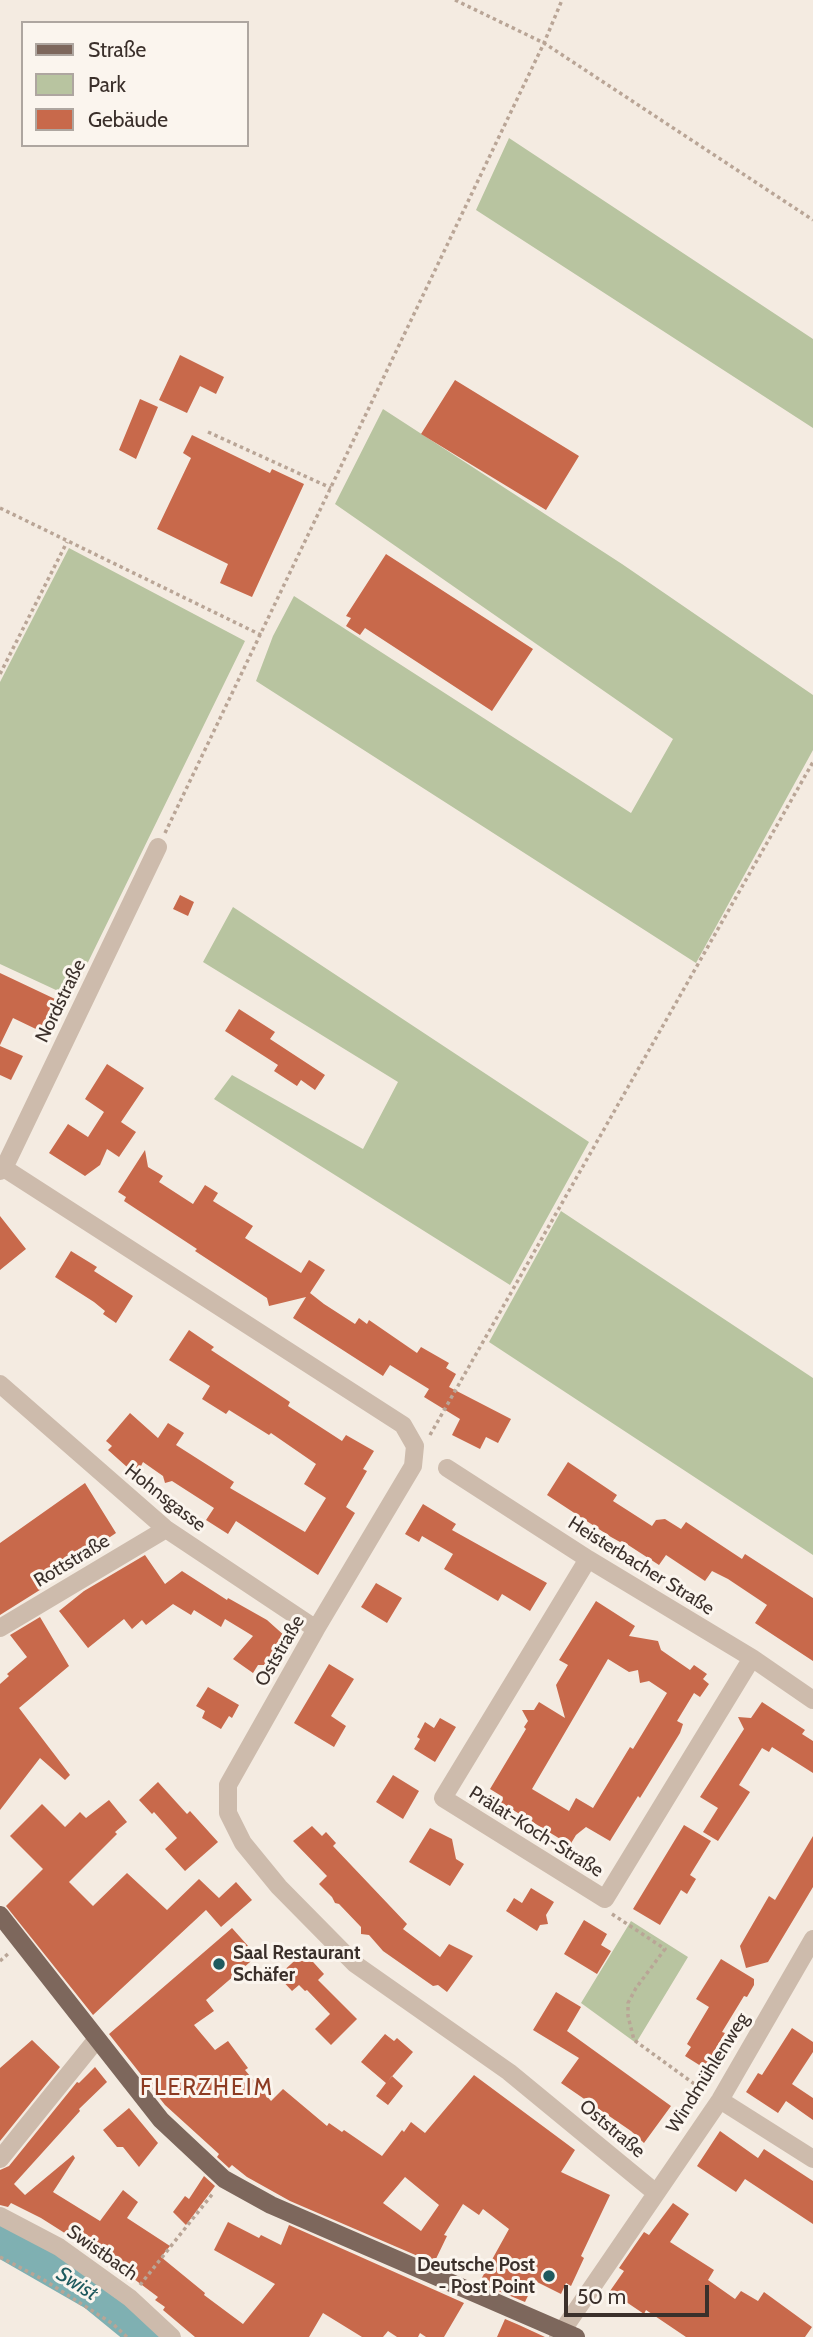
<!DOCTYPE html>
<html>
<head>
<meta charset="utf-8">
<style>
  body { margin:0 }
  #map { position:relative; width:813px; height:2337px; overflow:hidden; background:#f4ebe1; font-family:Cabin,sans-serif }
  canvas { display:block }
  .legend { position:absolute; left:21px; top:21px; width:228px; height:126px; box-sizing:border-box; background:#fbf5ee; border:2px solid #aea6a0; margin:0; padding:9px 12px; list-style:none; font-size:21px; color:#3b302b }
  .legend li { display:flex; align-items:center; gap:14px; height:35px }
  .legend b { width:35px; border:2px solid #aea6a0 }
  .scale { position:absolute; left:564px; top:2285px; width:145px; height:32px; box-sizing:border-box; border:4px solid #3b302b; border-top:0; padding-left:9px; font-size:21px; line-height:24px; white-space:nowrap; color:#3b302b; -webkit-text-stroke:5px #fbf5ee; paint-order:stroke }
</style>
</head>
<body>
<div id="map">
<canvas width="813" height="2337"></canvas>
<ul class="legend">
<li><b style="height:9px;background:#7d675c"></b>Straße</li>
<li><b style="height:19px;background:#b8c4a0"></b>Park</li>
<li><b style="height:19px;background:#c8694b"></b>Gebäude</li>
</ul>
<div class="scale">50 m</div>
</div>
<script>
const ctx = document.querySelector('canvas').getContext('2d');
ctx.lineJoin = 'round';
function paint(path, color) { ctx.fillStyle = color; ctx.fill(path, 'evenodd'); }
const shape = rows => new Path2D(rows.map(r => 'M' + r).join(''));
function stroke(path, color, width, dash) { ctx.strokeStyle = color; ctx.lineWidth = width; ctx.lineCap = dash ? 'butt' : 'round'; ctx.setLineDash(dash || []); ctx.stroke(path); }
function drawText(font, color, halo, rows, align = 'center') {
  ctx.font = font + ' Cabin,sans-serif'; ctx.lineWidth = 6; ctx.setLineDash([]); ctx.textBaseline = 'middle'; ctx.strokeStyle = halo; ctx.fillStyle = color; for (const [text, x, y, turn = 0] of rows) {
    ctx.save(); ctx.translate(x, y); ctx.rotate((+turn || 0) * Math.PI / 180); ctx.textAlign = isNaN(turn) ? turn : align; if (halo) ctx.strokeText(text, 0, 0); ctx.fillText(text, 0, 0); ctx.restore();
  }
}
paint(shape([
  [509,138,813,339,813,428,476,210],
  [383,409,622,564,813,695,813,750,696,963,256,681,273,636,294,596,631,813,673,739,335,504],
  [69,548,245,641,71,997,0,964,0,682],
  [233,907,589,1142,510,1285,214,1099,232,1075,363,1149,398,1082,203,962],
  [561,1211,813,1378,813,1555,489,1342],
  [631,1921,688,1957,636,2043,581,2003]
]), '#b8c4a0');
stroke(shape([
  [0,2239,94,2293,148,2337]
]), '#7fb0b2', 35);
paint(shape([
  [180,355,224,377,216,394,200,386,187,413,159,400],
  [455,380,579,456,546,510,421,434],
  [140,399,158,407,136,459,119,450],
  [192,435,270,473,272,469,304,484,252,597,220,583,228,564,157,529,191,458,183,453],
  [386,554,533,649,492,711,365,628,360,635,346,626,351,618,346,616],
  [180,895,194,902,188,916,173,909],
  [0,973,55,999,40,1031,13,1018,0,1045],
  [239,1009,275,1032,270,1039,325,1075,315,1090,301,1080,297,1086,274,1071,278,1065,225,1031],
  [0,1046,23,1056,11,1080,0,1075],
  [107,1064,144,1088,121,1122,136,1132,119,1157,107,1149,100,1165,85,1176,49,1153,68,1124,88,1137,104,1112,85,1099],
  [145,1150,148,1167,163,1176,159,1182,193,1204,205,1185,218,1193,213,1201,253,1226,245,1238,301,1273,309,1260,325,1270,310,1293,324,1304,355,1324,359,1318,367,1324,369,1320,417,1353,421,1347,449,1363,446,1368,456,1374,449,1387,511,1419,498,1443,486,1437,480,1449,452,1435,460,1419,424,1397,429,1389,390,1365,383,1376,293,1318,306,1297,269,1306,267,1298,195,1251,197,1249,124,1201,126,1197,118,1192],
  [0,1216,26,1249,0,1270],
  [71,1251,97,1267,94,1271,133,1296,116,1323,103,1314,105,1311,94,1302,55,1277],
  [189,1330,214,1347,211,1350,290,1402,288,1406,342,1441,346,1435,374,1451,363,1469,367,1471,346,1507,355,1513,318,1575,236,1521,228,1534,206,1520,214,1508,172,1481,165,1483,163,1476,143,1462,139,1470,131,1463,127,1467,108,1450,112,1446,106,1441,130,1413,158,1438,168,1423,184,1433,176,1445,234,1482,230,1488,305,1532,326,1498,304,1484,316,1464,271,1433,269,1435,229,1410,226,1414,202,1399,210,1386,169,1360],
  [568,1462,617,1495,613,1501,652,1526,656,1520,665,1519,681,1529,686,1522,742,1559,745,1554,813,1598,813,1661,755,1623,767,1605,728,1579,712,1571,705,1581,666,1555,659,1565,622,1541,620,1542,611,1537,547,1495],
  [85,1483,116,1533,40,1584,43,1588,0,1615,0,1543],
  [423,1504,456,1524,452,1530,547,1583,530,1611,502,1594,498,1601,444,1569,453,1554,422,1536,419,1542,405,1534],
  [145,1555,165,1584,182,1571,227,1600,228,1598,267,1620,286,1637,270,1656,270,1665,258,1665,253,1673,233,1659,253,1636,225,1619,221,1627,194,1610,191,1615,173,1604,146,1625,142,1620,132,1629,124,1619,88,1648,59,1611,84,1591],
  [376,1583,402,1598,387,1623,361,1607],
  [596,1601,635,1626,629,1636,658,1641,661,1650,690,1670,694,1665,707,1674,703,1679,709,1684,700,1697,694,1693,677,1721,683,1724,680,1733,640,1798,638,1796,610,1841,586,1827,576,1835,570,1845,500,1802,503,1797,490,1789,526,1729,524,1727,528,1721,522,1710,534,1710,539,1702,565,1718,556,1685,568,1665,559,1660],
  [608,1659,629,1672,638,1670,640,1683,649,1681,667,1693,633,1749,630,1747,593,1808,576,1798,569,1811,532,1789],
  [40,1617,69,1666,19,1708,70,1775,65,1780,40,1758,0,1810,0,1684,9,1676,7,1674,27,1657,10,1635],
  [329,1664,354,1679,331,1716,346,1726,334,1747,294,1723],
  [208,1687,239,1705,232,1718,229,1716,221,1729,202,1718,205,1711,196,1706],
  [762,1702,805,1730,802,1734,813,1741,813,1773,772,1747,769,1752,762,1748,739,1785,750,1792,718,1841,703,1832,718,1808,700,1797,744,1729,738,1717,751,1718],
  [440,1718,456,1727,435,1762,414,1749,420,1739,417,1737,425,1722,434,1728],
  [393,1775,419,1791,403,1819,376,1802],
  [158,1782,187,1814,190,1811,218,1842,185,1871,165,1849,177,1838,154,1812,152,1814,139,1800],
  [109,1800,127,1822,115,1832,117,1834,69,1882,93,1906,127,1873,167,1910,199,1879,219,1898,236,1882,252,1900,221,1927,206,1910,93,2015,6,1906,43,1869,10,1836,42,1804,65,1827,80,1812,86,1818],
  [684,1825,711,1841,690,1875,696,1879,687,1894,681,1890,660,1925,633,1909],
  [312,1826,322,1836,326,1832,336,1843,333,1846,407,1924,403,1929,440,1957,449,1944,473,1956,447,1992,438,1985,433,1986,383,1951,369,1935,361,1934,361,1927,339,1904,335,1903,332,1897,319,1884,327,1876,293,1841],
  [430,1828,452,1839,456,1859,464,1864,450,1886,409,1862],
  [813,1836,813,1887,768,1962,746,1968,740,1946,769,1896,775,1900],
  [531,1888,554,1902,546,1915,548,1924,540,1925,537,1931,506,1911,514,1898,522,1903],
  [584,1920,607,1934,601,1945,611,1951,597,1974,564,1954],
  [232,1928,257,1956,206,2000,214,2011,194,2025,215,2050,228,2041,248,2068,245,2070,271,2101,283,2089,327,2126,329,2123,342,2132,344,2130,382,2156,402,2130,404,2132,411,2122,425,2133,474,2075,575,2150,561,2172,610,2195,581,2256,584,2258,571,2286,566,2283,561,2294,535,2281,525,2302,479,2283,509,2229,483,2209,479,2215,463,2204,444,2235,447,2236,434,2263,290,2201,247,2177,232,2165,229,2168,217,2157,219,2154,165,2105,109,2034],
  [405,2177,439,2205,421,2231,383,2203],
  [304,1952,324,1974,318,1980,357,2019,331,2045,315,2029,330,2014,307,1990,305,1991,299,1985,292,1991,278,1976],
  [721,1959,754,1979,754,1985,747,1997,744,1996,722,2032,725,2033,704,2068,685,2056,691,2047,687,2044,709,2007,696,1999],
  [556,1992,581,2007,567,2031,671,2106,644,2143,631,2131,561,2083,579,2058,533,2030],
  [792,2028,813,2042,813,2052,792,2084,813,2098,813,2120,786,2101,778,2113,746,2092,758,2073,762,2075],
  [385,2034,394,2041,397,2038,413,2052,388,2081,392,2076,403,2086,388,2105,376,2096,386,2083,361,2062],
  [32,2040,60,2067,0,2141,0,2068],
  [95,2067,107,2082,79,2109,80,2111,14,2184,25,2195,73,2155,75,2158,53,2192,100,2221,123,2190,138,2202,127,2218,170,2246,161,2257,205,2293,204,2295,243,2324,275,2284,214,2250,228,2222,259,2238,261,2235,281,2245,289,2225,464,2303,444,2337,426,2337,420,2333,418,2337,397,2337,388,2331,383,2337,362,2337,323,2313,309,2337,195,2337,163,2310,165,2307,155,2300,158,2297,130,2276,127,2280,81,2247,82,2244,41,2218,11,2203,8,2207,0,2205,0,2170,9,2166,77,2082,79,2083],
  [129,2108,158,2143,139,2167,123,2147,117,2147,103,2130],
  [720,2131,758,2158,764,2149,813,2181,813,2224,745,2179,736,2192,697,2166],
  [204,2176,215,2186,186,2225,173,2212,185,2196,189,2199],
  [673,2203,689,2214,670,2242,714,2270,708,2280,735,2299,741,2291,758,2301,764,2292,812,2327,805,2337,686,2337,646,2310,644,2314,610,2291,624,2271,619,2268,644,2232,649,2235],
  [505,2319,519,2325,545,2337,497,2337]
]), '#c8694b');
stroke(shape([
  [455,0,544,43,813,220],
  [208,432,331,488],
  [0,508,261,635],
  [0,674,67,542],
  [165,833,544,43,562,0],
  [430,1435,813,762],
  [612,1914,665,1949,636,1988,628,2003,628,2016,634,2040,704,2091],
  [0,1961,9,1953],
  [0,2257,44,2280,113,2324,127,2337],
  [140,2285,214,2192]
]), '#b9a596', 3.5, [3.5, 3.5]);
stroke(shape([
  [4,1168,403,1425,415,1446,413,1466,316,1629,228,1785,228,1813,243,1843,279,1887,355,1964,509,2072,656,2193],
  [0,1171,4,1168,158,847],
  [0,1384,166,1529,316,1629],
  [447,1468,588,1559,752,1658,813,1700],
  [588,1559,443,1798,605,1899,752,1658],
  [0,1628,166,1529],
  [720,2100,813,2159],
  [0,2159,97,2039],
  [0,2216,59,2247,130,2298,172,2337],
  [558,2337,720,2100,813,1939]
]), '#cdbbac', 18);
stroke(shape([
  [0,1915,161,2120,224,2179,271,2205,576,2337]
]), '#7d675c', 18);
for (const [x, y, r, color] of [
  [219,1964,7,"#1f5a5e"],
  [549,2276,7,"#1f5a5e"]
]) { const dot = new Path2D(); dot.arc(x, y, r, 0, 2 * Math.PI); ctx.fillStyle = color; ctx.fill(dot); stroke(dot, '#fbf5ee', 2.5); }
drawText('19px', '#3b302b', '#fbf5ee', [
  ["Nordstraße",61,1001,-64],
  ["Hohnsgasse",165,1498,38],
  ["Rottstraße",72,1561,-31],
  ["Heisterbacher Straße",641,1566,32],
  ["Oststraße",280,1651,-60],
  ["Prälat-Koch-Straße",536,1832,32],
  ["Windmühlenweg",708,2073,-58],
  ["Oststraße",612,2129,40],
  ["Swistbach",102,2253,35]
]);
drawText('bold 19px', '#3b302b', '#fbf5ee', [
  ["Saal Restaurant",233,1953],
  ["Schäfer",233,1975],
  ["Deutsche Post",535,2265,"right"],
  ["- Post Point",535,2287,"right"]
], 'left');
drawText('italic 21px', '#1f5a5e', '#fbf5ee', [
  ["Swist",77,2284,32]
]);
ctx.letterSpacing = '2px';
drawText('23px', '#8c3b22', '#fbf5ee', [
  ["FLERZHEIM",207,2088]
]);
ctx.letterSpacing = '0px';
</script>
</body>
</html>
